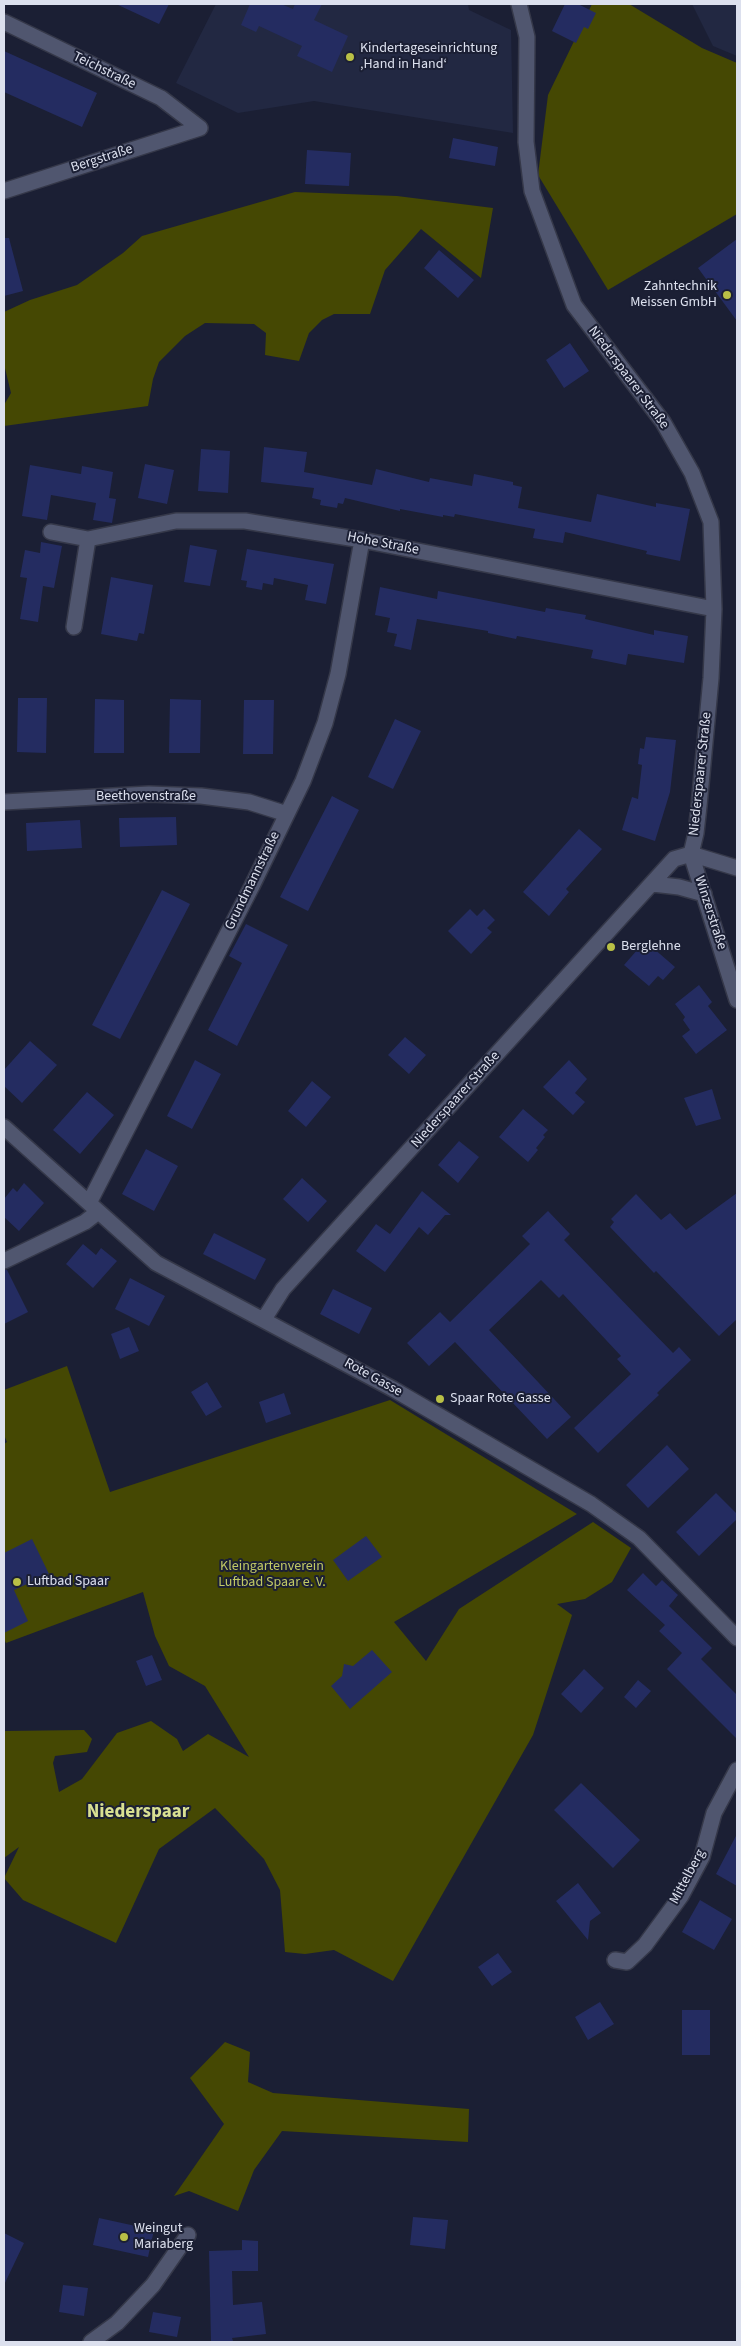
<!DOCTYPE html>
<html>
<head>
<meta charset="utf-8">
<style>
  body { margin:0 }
  #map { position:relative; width:741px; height:2346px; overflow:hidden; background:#1b1f34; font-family:"Source Sans 3",sans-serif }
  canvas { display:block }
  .frame { position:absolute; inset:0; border:5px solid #dce0ee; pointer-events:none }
</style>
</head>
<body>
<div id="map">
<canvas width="741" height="2346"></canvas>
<div class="frame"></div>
</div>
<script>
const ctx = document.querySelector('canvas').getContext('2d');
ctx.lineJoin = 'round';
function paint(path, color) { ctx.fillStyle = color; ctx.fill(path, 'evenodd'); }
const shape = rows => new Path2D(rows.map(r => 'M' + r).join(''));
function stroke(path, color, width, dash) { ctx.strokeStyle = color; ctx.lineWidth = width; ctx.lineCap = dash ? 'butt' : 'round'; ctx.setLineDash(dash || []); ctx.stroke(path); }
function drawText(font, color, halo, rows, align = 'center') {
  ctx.font = font + ' "Source Sans 3",sans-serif'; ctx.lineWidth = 4; ctx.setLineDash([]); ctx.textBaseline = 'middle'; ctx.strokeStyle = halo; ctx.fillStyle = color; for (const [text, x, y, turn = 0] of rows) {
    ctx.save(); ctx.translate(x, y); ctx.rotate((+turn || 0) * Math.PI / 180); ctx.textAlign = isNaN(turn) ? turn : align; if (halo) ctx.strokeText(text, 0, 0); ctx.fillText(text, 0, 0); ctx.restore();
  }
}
paint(shape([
  [216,4,468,4,469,10,511,30,513,133,314,101,238,113,176,83],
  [692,4,737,4,737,56,713,46]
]), '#222842');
paint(shape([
  [592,4,629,4,702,48,737,63,737,214,608,290,538,175,548,95],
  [295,192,397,196,493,208,481,278,421,229,385,270,370,314,334,314,322,320,309,333,299,361,265,355,266,333,254,324,205,323,185,336,159,362,153,379,148,406,4,426,4,405,11,393,4,364,4,312,30,300,77,285,123,253,142,236],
  [67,1366,110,1492,390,1400,577,1514,394,1622,426,1661,459,1609,593,1522,631,1548,612,1582,585,1599,557,1604,572,1615,533,1735,393,1981,334,1950,305,1954,285,1952,280,1890,264,1859,215,1808,159,1849,116,1943,23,1900,4,1878,19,1847,4,1858,4,1731,84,1730,92,1739,87,1752,55,1756,53,1763,59,1792,82,1779,117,1733,151,1721,177,1739,183,1751,208,1734,249,1757,205,1686,169,1666,155,1636,143,1592,6,1643,4,1639,4,1444,7,1442,4,1435,4,1390],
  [225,2042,250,2052,248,2082,273,2093,469,2109,468,2142,282,2131,254,2170,238,2211,189,2191,174,2196,224,2124,190,2078]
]), '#454803');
paint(shape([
  [116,4,169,4,159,24],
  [250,4,281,4,293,9,295,4,322,4,314,20,348,36,332,72,297,56,302,46,259,26,256,32,241,25],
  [565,4,578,4,596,13,588,29,584,27,576,43,552,31],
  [4,51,97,93,82,127,4,92],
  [453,138,498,147,495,166,449,158],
  [307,150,351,153,349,186,305,184],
  [4,238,9,238,23,291,4,296],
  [737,239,737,321,698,268],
  [439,250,474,280,458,298,424,268],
  [570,343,589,371,564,388,546,360],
  [264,447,307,452,304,472,372,485,376,469,429,482,430,478,472,486,474,474,513,482,513,485,522,487,518,508,591,522,597,494,656,507,656,503,690,509,680,561,646,554,647,551,565,532,563,543,533,538,535,529,455,514,454,517,443,515,443,517,400,509,400,511,345,498,343,504,338,503,337,508,320,505,321,500,312,498,314,488,261,482],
  [201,449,230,451,228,493,198,491],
  [145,464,174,470,167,504,138,498],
  [30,465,81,474,82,466,113,472,109,498,116,499,112,523,93,520,96,503,51,495,47,520,22,516],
  [41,542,62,546,54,588,43,586,38,622,20,619,27,578,20,577,25,550,40,553],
  [190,545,217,550,210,586,184,582],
  [247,549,334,564,326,604,305,600,308,585,274,578,273,585,263,583,262,590,246,587,247,581,241,580],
  [111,577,153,585,144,634,139,633,137,641,101,634],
  [380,587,437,599,438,591,545,612,546,608,586,615,585,619,654,635,654,630,688,636,684,663,628,654,626,665,591,658,593,650,517,636,516,639,488,633,488,631,417,619,411,650,394,646,397,634,387,632,390,618,375,615],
  [18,698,47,698,46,753,17,752],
  [95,699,124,700,124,753,94,753],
  [170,699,201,700,200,753,169,753],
  [244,700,274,700,273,754,243,754],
  [395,719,421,731,393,789,368,777],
  [646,737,676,740,670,792,655,841,622,830,632,797,638,799,642,765,638,764,640,748,644,749],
  [332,796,359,810,308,911,280,897],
  [176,817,177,845,120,847,119,818],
  [80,820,82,848,27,851,26,823],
  [579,829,602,849,566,889,569,892,549,916,523,892],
  [162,890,190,904,120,1039,92,1025],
  [470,909,477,916,484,909,495,920,487,928,492,932,471,954,448,931],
  [246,924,288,945,237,1046,208,1030,242,963,229,956],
  [645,941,675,967,663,980,658,976,649,986,624,965],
  [699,985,712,1002,708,1006,727,1030,696,1054,682,1036,690,1030,683,1020,685,1017,675,1004],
  [405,1037,426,1055,409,1074,388,1055],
  [30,1041,57,1065,22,1103,4,1086,4,1070],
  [195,1060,221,1074,192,1129,167,1116],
  [569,1060,587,1079,575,1093,585,1102,573,1115,543,1087],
  [312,1081,331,1097,306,1127,288,1111],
  [712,1089,721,1119,696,1126,684,1098],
  [87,1092,114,1115,80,1154,53,1130],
  [523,1109,548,1130,543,1135,545,1137,536,1148,538,1150,528,1162,499,1137],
  [459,1141,479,1157,458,1183,438,1165],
  [146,1149,178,1166,154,1211,122,1194],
  [302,1178,327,1201,308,1222,283,1199],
  [24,1183,44,1203,19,1231,4,1217,4,1199,13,1188,17,1192],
  [422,1191,451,1215,445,1215,428,1235,419,1227,385,1272,356,1251,376,1224,390,1234],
  [737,1193,737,1319,719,1336,656,1271,654,1273,610,1227,614,1222,611,1219,636,1194,661,1220,670,1213,686,1230],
  [548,1211,570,1234,564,1240,639,1318,673,1353,679,1347,691,1360,657,1393,659,1395,598,1453,574,1428,631,1374,617,1359,621,1356,563,1294,559,1298,541,1280,489,1330,571,1417,547,1439,455,1342,429,1366,407,1343,440,1312,450,1322,530,1244,522,1236],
  [214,1233,266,1259,255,1280,203,1254],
  [83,1244,96,1255,101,1248,117,1261,93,1288,66,1264],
  [4,1270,7,1270,28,1312,4,1324],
  [130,1278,165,1296,149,1326,115,1309],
  [333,1289,372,1308,359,1334,320,1314],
  [129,1327,139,1351,120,1359,111,1334],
  [207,1382,222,1407,206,1416,191,1392],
  [284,1393,291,1414,266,1423,259,1402],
  [667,1445,689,1469,648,1508,626,1485],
  [716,1493,737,1514,737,1519,699,1556,676,1532],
  [366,1536,382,1557,348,1581,333,1560],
  [32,1539,49,1574,14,1590,28,1621,4,1633,4,1553],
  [643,1573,656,1586,662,1580,678,1595,669,1606,712,1648,701,1659,737,1695,737,1739,667,1669,682,1653,659,1631,665,1625,627,1590],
  [372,1650,392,1672,350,1709,331,1686,342,1676,344,1664,353,1666],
  [152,1655,162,1680,146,1686,136,1661],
  [584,1669,604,1688,581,1713,561,1694],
  [638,1680,651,1691,636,1708,624,1697],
  [581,1783,640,1840,613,1868,554,1810],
  [737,1834,737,1886,716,1874],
  [578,1883,601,1913,590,1921,588,1940,556,1901],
  [700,1900,732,1919,714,1950,682,1932],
  [498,1953,512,1972,492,1986,478,1967],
  [600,2002,614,2024,588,2040,575,2017],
  [682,2010,710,2010,710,2055,682,2055],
  [413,2217,448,2220,445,2249,410,2245],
  [99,2218,154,2230,148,2257,93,2245],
  [4,2233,24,2243,4,2285],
  [242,2240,258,2241,258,2271,232,2271,233,2305,262,2302,266,2334,232,2338,233,2341,211,2341,209,2251,242,2250],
  [63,2285,88,2288,84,2316,59,2312],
  [153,2312,181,2317,177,2337,149,2332]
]), '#242c61');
const street = shape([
  [519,4,527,37,526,142,532,191,574,305,663,422,692,473,711,522,714,609,711,678,699,806,696,833,691,854],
  [4,22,161,98,200,128],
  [4,191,200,128],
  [51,532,88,539,176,521,245,521,362,540,714,609],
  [74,627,88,539],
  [4,802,149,794,201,796,249,802,287,814],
  [691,854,737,1000],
  [691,854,737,868],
  [653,884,679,887,704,894],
  [4,1127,156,1263,393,1389,591,1504,639,1538,737,1638],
  [89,1203,252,886,303,781,325,723,338,674,362,540],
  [4,1261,85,1222,98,1212],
  [264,1319,283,1289,674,859,691,854],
  [615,1960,627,1962,645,1945,681,1896,702,1857,714,1813,737,1770],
  [91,2342,117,2323,153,2285,188,2235]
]);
stroke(street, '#353849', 18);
stroke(street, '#50566f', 15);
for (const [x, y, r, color] of [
  [350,57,5,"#b9c046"],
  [727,295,5,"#b9c046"],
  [611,947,5,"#b9c046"],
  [440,1399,5,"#b9c046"],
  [17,1582,5,"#b9c046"],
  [124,2237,5,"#b9c046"]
]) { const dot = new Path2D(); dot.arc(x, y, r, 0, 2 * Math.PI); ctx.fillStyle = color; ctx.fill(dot); stroke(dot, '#1b1f34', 2); }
drawText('14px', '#dce0ee', '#1b1f34', [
  ["Kindertageseinrichtung",360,49],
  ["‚Hand in Hand‘",360,65],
  ["Zahntechnik",717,287,"right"],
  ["Meissen GmbH",717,303,"right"],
  ["Berglehne",621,947],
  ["Spaar Rote Gasse",450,1399],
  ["Luftbad Spaar",27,1582],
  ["Weingut",134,2229],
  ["Mariaberg",134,2245]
], 'left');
drawText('14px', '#dce0ee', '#1b1f34', [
  ["Teichstraße",104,71,26],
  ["Bergstraße",102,159,-18],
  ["Niederspaarer Straße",628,378,53],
  ["Hohe Straße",383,544,11],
  ["Niederspaarer Straße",701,774,-84],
  ["Beethovenstraße",146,797],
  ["Grundmannstraße",253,881,-64],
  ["Winzerstraße",710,913,72],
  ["Niederspaarer Straße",456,1100,-48],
  ["Rote Gasse",373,1378,29],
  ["Mittelberg",688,1877,-62]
]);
drawText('14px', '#c1c965', '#1b1f34', [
  ["Kleingartenverein",272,1567],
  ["Luftbad Spaar e. V.",272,1583]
]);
drawText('bold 19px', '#d9e092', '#1b1f34', [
  ["Niederspaar",138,1813]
]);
</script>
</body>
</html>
